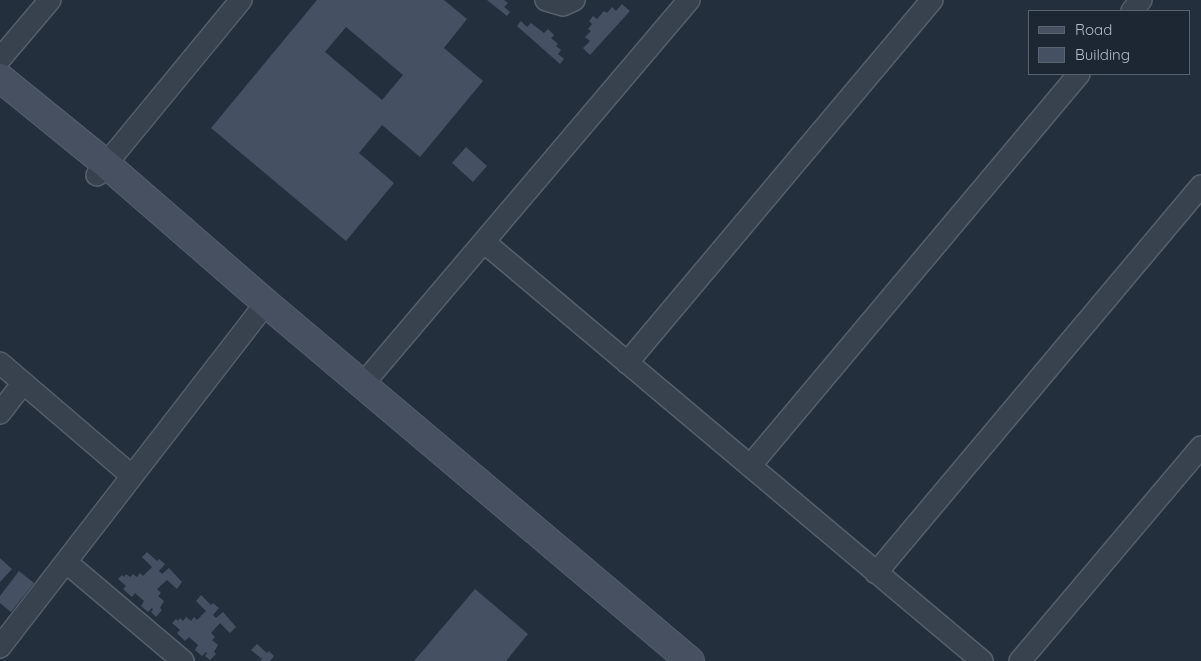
<!DOCTYPE html>
<html>
<head>
<meta charset="utf-8">
<style>
  body { margin:0 }
  #map { position:relative; width:1201px; height:661px; overflow:hidden; background:#242f3e; font-family:Quicksand,sans-serif }
  canvas { display:block }
  .legend { position:absolute; left:1028px; top:10px; width:162px; height:65px; box-sizing:border-box; background:#1d2633; border:1px solid #59626f; margin:0; padding:6px 9px; list-style:none; font-size:15px; color:#b4bcc9 }
  .legend li { display:flex; align-items:center; gap:10px; height:25px }
  .legend b { width:25px; border:1px solid #59626f }
</style>
</head>
<body>
<div id="map">
<canvas width="1201" height="661"></canvas>
<ul class="legend">
<li><b style="height:6px;background:#465061"></b>Road</li>
<li><b style="height:14px;background:#455162"></b>Building</li>
</ul>
</div>
<script>
const ctx = document.querySelector('canvas').getContext('2d');
ctx.lineJoin = 'round';
function paint(path, color) { ctx.fillStyle = color; ctx.fill(path, 'evenodd'); }
const shape = rows => new Path2D(rows.map(r => 'M' + r).join(''));
function stroke(path, color, width, dash) { ctx.strokeStyle = color; ctx.lineWidth = width; ctx.lineCap = dash ? 'butt' : 'round'; ctx.setLineDash(dash || []); ctx.stroke(path); }
paint(shape([
  [317,0,444,0,467,19,444,48,483,81,420,157,382,125,359,153,394,183,346,241,211,128],
  [346,27,403,75,382,100,325,52],
  [487,0,504,0,508,3,504,7,510,12,507,16],
  [622,4,630,11,590,55,583,48,590,41,585,37,591,31,588,29,592,24,589,21,593,16,597,19,604,11,607,13,612,7,616,11],
  [521,21,527,27,531,23,544,33,548,29,554,35,551,38,558,44,556,46,561,50,558,54,564,59,560,64,517,26],
  [466,147,487,166,473,182,452,163],
  [147,552,157,561,159,559,165,564,159,571,162,574,169,568,182,582,177,589,167,580,157,589,161,593,158,596,164,601,160,608,162,610,156,617,151,612,153,609,152,608,148,612,141,606,144,601,135,593,132,597,123,589,126,586,118,579,122,575,124,577,126,574,130,577,133,574,137,577,140,573,143,576,152,567,142,557],
  [0,558,12,569,0,582],
  [19,571,34,583,11,612,0,603,0,596],
  [475,589,528,634,506,661,414,661],
  [201,595,211,605,213,603,219,608,213,615,216,618,223,612,236,627,230,633,220,623,211,633,215,637,212,640,218,645,214,652,216,654,210,660,205,656,207,653,206,652,202,656,195,650,198,645,189,637,185,641,177,633,180,630,172,623,176,619,178,621,180,618,183,621,186,617,191,621,194,617,197,620,206,611,196,601],
  [257,644,267,653,269,651,274,656,270,661,260,661,262,659,251,650]
]), '#455162');
const street = shape([
  [546,0,563,5,574,0],
  [1132,11,1141,0],
  [0,59,50,0],
  [97,175,241,0],
  [484,242,982,661],
  [0,363,132,476],
  [627,363,932,0],
  [363,384,689,0],
  [0,413,23,383],
  [750,466,1079,74],
  [66,562,183,661],
  [876,573,1201,186],
  [0,647,266,303],
  [1020,661,1201,447]
]);
const secondary = shape([
  [0,78,106,164,266,303,690,661]
]);
stroke(street, '#565f6c', 24);
stroke(secondary, '#565f6c', 30);
stroke(street, '#38414e', 21);
stroke(secondary, '#465061', 28);
</script>
</body>
</html>
